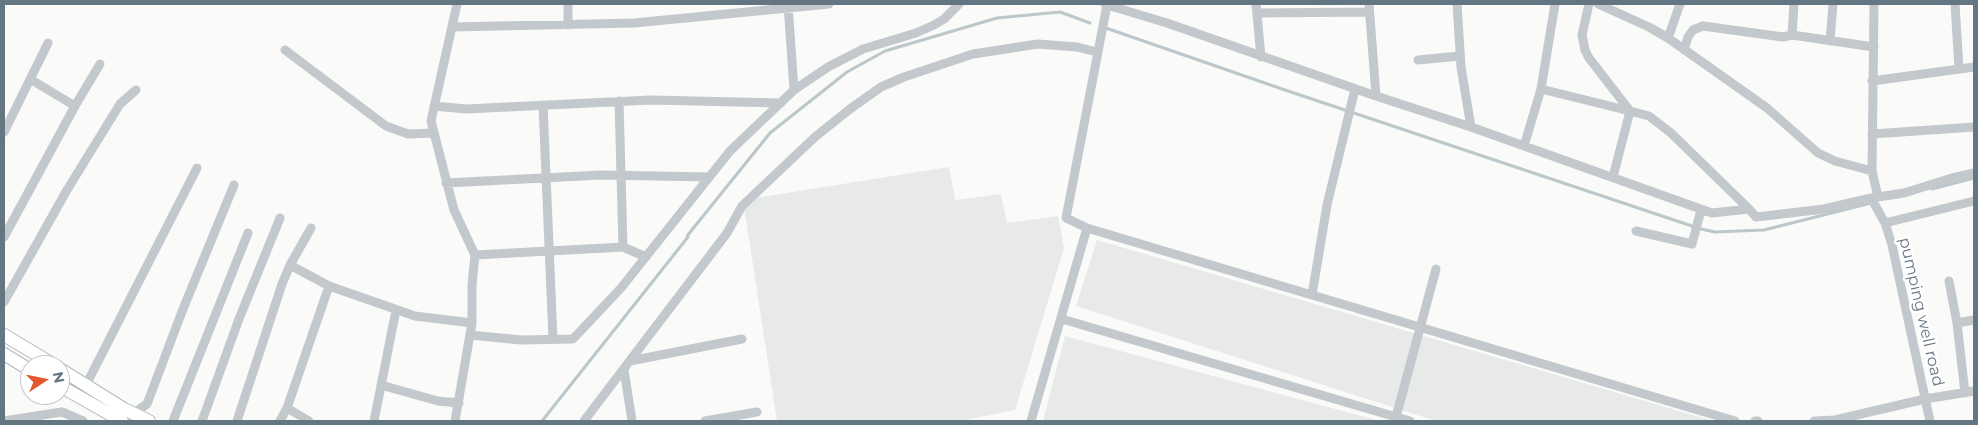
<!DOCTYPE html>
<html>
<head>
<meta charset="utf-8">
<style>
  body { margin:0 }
  #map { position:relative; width:1978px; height:425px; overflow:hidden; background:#fafaf8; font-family:Montserrat,sans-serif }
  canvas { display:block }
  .frame { position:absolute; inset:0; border:5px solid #657683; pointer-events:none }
  .north { position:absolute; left:20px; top:355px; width:50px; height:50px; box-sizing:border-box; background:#fff; border:1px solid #c1c8cd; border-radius:50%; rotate:79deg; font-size:14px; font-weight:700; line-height:20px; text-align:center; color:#657683 }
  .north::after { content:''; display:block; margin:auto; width:18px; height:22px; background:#e4572e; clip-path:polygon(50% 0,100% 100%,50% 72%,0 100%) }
</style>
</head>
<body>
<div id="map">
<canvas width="1978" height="425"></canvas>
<div class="frame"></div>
<div class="north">N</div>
</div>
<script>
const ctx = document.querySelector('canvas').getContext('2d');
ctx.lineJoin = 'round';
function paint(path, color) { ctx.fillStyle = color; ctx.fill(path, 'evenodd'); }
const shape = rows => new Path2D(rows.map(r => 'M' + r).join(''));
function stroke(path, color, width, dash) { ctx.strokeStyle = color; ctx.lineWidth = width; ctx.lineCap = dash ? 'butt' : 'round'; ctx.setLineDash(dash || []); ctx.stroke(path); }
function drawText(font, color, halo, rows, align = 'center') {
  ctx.font = font + ' Montserrat,sans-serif'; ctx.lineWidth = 5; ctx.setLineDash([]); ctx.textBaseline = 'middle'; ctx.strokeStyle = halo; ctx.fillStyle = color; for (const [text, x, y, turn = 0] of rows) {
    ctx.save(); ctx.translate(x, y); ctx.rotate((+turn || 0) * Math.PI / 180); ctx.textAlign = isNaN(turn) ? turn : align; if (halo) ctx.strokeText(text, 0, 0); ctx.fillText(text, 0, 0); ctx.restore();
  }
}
paint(shape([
  [949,167,955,200,1001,194,1007,223,1058,216,1064,248,1015,410,960,421,777,421,743,200],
  [1097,240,1713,421,1436,421,1076,306],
  [1065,336,1380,421,1043,421]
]), '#e8e9e9');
stroke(shape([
  [1103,27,1285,90,1692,226],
  [1932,189,1974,178],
  [1701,229,1715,232,1764,230,1871,203],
  [542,421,688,237,687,236,770,133,847,72,885,51,997,18,1060,12,1090,23]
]), '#bbc7cb', 3);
const secondary = shape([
  [4,335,54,365],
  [4,354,30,370],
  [60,369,124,409,149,421],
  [60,386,122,421]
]);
stroke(secondary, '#b3babf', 14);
stroke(shape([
  [568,4,568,25],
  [1105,4,1107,5,1066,218,1087,228,1735,421],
  [1256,4,1261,57],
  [1369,4,1376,96],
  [1457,4,1461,67,1471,127],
  [1555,4,1541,89,1630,111,1613,177],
  [1589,4,1582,35,1585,50,1589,58,1630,111,1649,116,1671,133,1749,209],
  [1598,4,1649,27,1668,38,1767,108,1818,153,1835,161,1872,171],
  [1874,4,1872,171,1878,197,1871,198,1885,223,1892,245,1930,421],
  [1955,4,1959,69],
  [1107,5,1167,23,1376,96,1471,127,1712,213,1749,209,1756,217,1824,209,1871,198],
  [1257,13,1369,12],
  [452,27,634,23,829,4],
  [1792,35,1794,4],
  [1668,38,1680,4],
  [1830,41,1833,4],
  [285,50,386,126,408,134,433,133],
  [1684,50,1688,37,1693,30,1703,26,1783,37,1792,35,1874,47],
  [1418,60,1460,56],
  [30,79,75,106],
  [1872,81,1974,67],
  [794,90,828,67,863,49,916,33,934,25,944,19,959,4],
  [619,101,623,247],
  [543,105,553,339],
  [434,106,466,109,651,100,781,103],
  [4,132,48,43],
  [1872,134,1974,127],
  [1524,146,1541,89],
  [446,183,601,175,709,177],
  [1878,197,1904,193,1952,178,1974,173],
  [1885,223,1974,201],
  [1636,231,1692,244,1701,210],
  [4,237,75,106,100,64],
  [475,255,623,247,646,257],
  [290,265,329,286,415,316,472,323],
  [1949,281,1957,323,1965,393],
  [1312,295,1327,205,1355,89],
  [4,302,67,190,120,104,136,90],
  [1062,319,1410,421],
  [1957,323,1974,320],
  [470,335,521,340,573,339,621,288,730,151,794,90,788,4],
  [630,361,742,339],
  [624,370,632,421],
  [86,385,197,168],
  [381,385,438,401,459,403],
  [287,408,309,421],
  [134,413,147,404,183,309,234,185],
  [1396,417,1436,269],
  [4,421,62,412,83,421],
  [173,421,248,233],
  [202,421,239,319,280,218],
  [237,421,282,284,290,265,311,228],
  [280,421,287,408,329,286],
  [374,421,396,310],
  [455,421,472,323,472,285,475,255,454,210,431,121,457,4],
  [584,421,727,233,742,206,815,137,850,109,881,87,904,77,973,54,1038,44,1077,47,1097,52],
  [705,421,757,412],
  [1031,421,1087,228],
  [1755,421,1758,421],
  [1814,421,1835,420,1925,399,1974,391]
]), '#c3c8cc', 9);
stroke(secondary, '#fff', 12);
drawText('16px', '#657683', '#fff', [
  ["pumping well road",1921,312,77]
]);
</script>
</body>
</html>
